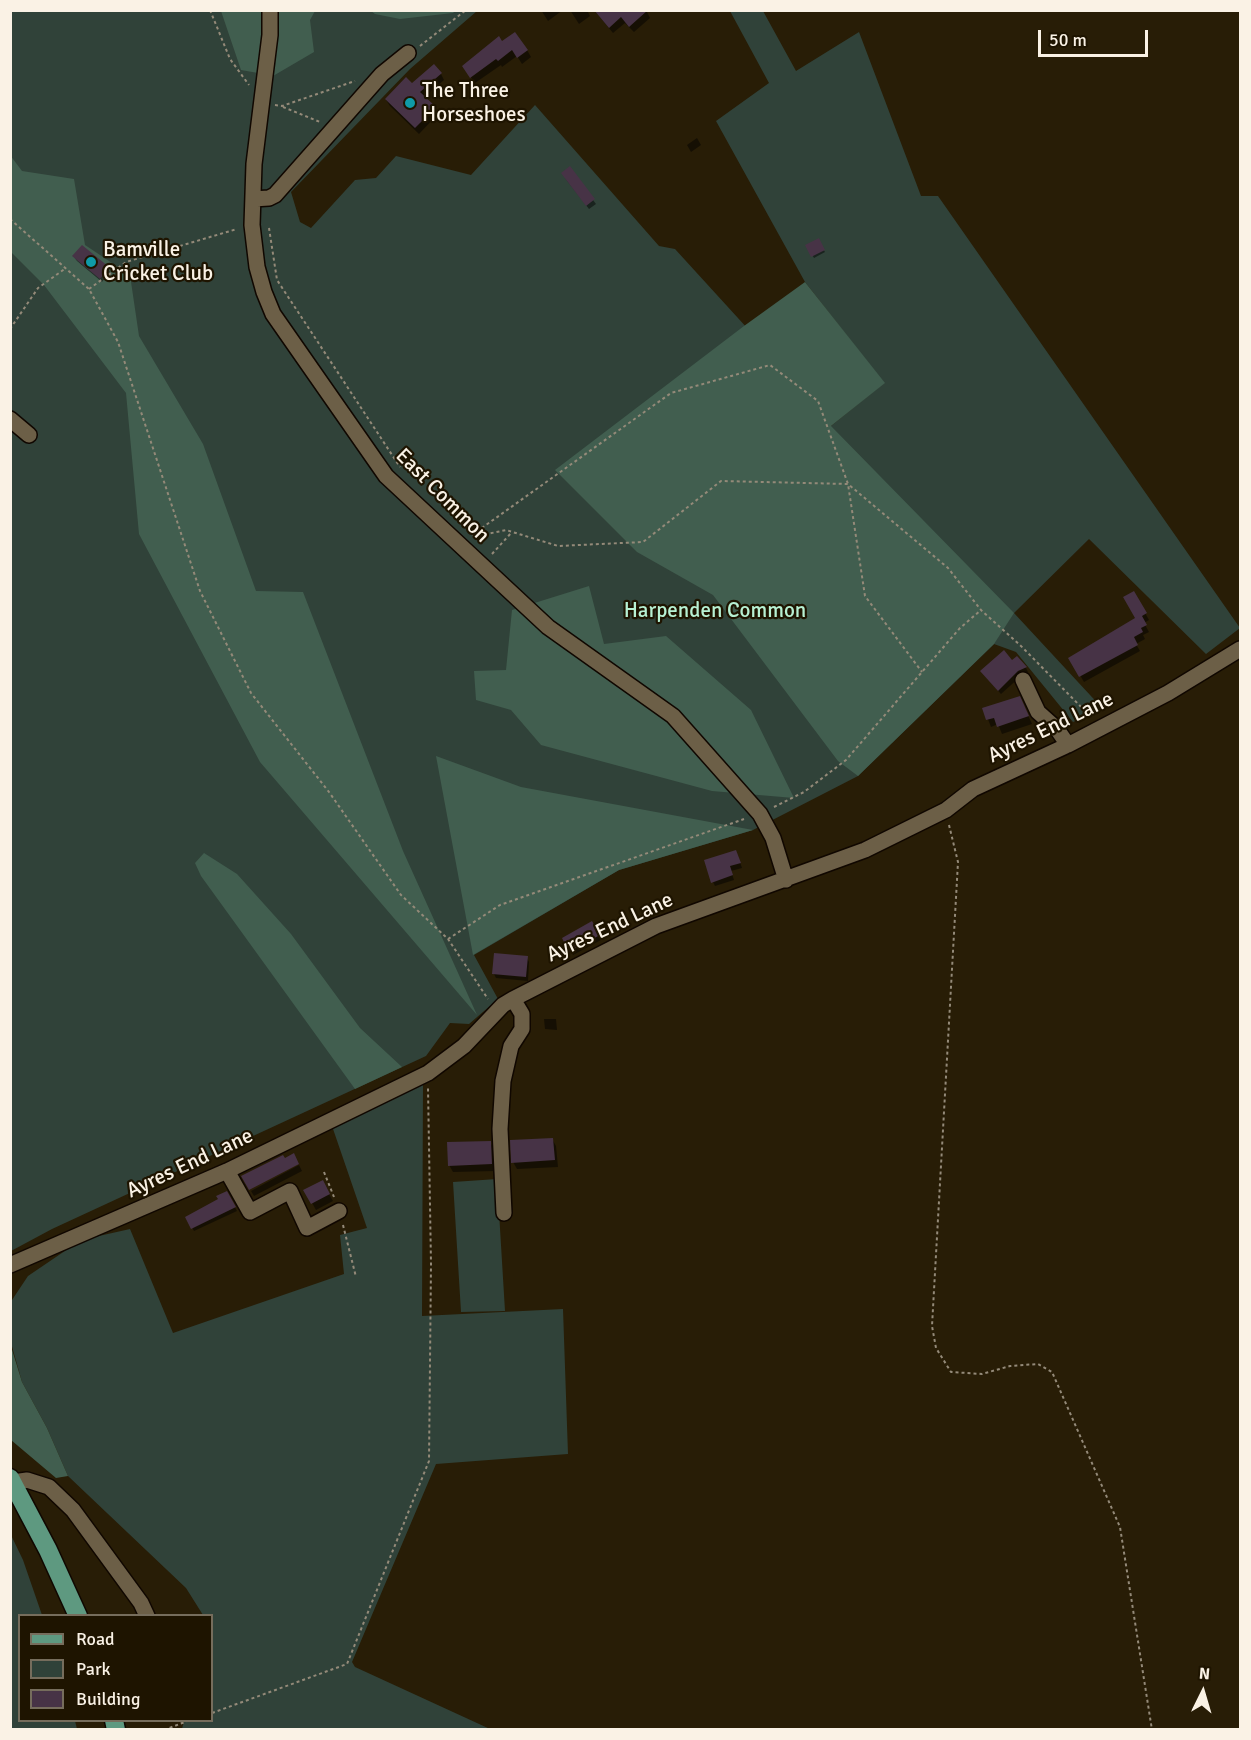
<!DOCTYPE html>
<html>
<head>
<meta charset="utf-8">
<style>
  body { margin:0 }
  #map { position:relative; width:1251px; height:1740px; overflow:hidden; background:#281d06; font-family:Signika,sans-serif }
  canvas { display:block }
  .frame { position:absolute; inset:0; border:12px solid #faf2e5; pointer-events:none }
  .legend { position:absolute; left:18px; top:1614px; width:195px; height:108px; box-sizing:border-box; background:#1e1400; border:2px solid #766d5c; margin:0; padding:8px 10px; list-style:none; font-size:18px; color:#faf2e5 }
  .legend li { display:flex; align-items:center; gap:12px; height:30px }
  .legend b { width:30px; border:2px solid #766d5c }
  .north { position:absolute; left:1173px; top:1662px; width:60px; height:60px; -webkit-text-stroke:4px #1e1400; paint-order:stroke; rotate:5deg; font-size:16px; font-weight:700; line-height:24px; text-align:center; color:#faf2e5 }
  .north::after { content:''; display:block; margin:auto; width:21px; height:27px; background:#faf2e5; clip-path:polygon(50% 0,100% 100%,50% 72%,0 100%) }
  .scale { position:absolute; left:1038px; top:30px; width:110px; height:27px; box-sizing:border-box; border:3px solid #faf2e5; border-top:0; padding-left:8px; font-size:18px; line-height:21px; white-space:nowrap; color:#faf2e5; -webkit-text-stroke:4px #1e1400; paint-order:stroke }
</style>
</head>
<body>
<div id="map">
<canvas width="1251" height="1740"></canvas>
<div class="frame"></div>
<ul class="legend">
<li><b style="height:8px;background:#5e9980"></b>Road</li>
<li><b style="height:16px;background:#304239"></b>Park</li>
<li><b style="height:16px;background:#473346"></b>Building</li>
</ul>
<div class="north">N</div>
<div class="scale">50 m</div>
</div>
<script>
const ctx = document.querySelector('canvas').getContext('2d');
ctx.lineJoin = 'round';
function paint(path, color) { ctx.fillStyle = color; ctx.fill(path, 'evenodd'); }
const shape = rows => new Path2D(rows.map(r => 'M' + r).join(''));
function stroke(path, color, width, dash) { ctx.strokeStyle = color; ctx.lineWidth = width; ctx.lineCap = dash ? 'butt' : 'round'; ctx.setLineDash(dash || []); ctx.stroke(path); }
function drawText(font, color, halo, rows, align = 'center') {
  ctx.font = font + ' Signika,sans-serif'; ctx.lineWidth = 4.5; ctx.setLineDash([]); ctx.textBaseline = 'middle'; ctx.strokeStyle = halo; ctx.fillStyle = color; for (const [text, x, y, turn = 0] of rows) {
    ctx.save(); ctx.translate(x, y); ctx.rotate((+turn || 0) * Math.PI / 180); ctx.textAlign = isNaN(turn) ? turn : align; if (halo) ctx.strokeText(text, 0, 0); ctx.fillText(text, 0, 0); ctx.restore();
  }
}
paint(shape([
  [11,11,477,11,410,69,291,192,300,222,311,228,355,180,376,178,396,156,471,175,535,105,659,246,675,249,800,386,831,426,884,383,805,282,716,121,769,83,730,11,763,11,796,71,859,32,921,196,938,196,1240,628,1206,654,1089,539,1014,613,1103,709,1073,722,1016,652,994,644,858,776,753,830,619,870,474,955,498,999,469,1024,450,1023,426,1056,52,1229,11,1251],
  [423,1083,422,1316,563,1309,568,1454,436,1464,352,1662,355,1667,490,1729,182,1729,184,1721,212,1720,212,1616,203,1615,186,1588,68,1476,47,1428,22,1382,11,1343,10,1303,28,1276,81,1240,130,1229,173,1333,344,1274,340,1235,367,1228,332,1126],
  [497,1179,505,1311,461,1312,453,1182],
  [10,1533,23,1560,42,1615,20,1616,20,1720,75,1721,77,1729,11,1729]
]), '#304239');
paint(shape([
  [221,11,261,11,263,37,258,73,241,70],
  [279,11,315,11,310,20,314,52,273,76,279,26],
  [371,11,455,11,453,13,400,19,375,14],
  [10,155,22,171,74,179,85,245,130,275,139,336,203,444,256,591,303,592,403,851,477,1015,260,762,139,534,126,393,44,285,11,252],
  [805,282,885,383,831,426,1014,613,994,644,858,776,838,761,713,595,637,552,555,470,744,326],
  [589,586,604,644,666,636,751,710,794,798,712,791,541,745,511,710,476,700,474,671,506,670,512,610],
  [436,756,521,787,753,830,619,870,473,955],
  [204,853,237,874,291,934,360,1028,402,1067,355,1089,201,876,195,863],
  [10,1343,22,1382,47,1428,68,1476,56,1478,11,1440]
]), '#415e4f');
paint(shape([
  [541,10,563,10,548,21],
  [570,10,587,10,590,16,579,24],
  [594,10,646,10,650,18,634,32,625,23,613,33],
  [502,43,527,50,531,57,522,64,517,56,502,67,501,65,475,83,468,73],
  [441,74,444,80,424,97,438,114,419,134,390,106,386,100],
  [697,138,701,145,691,152,687,145],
  [565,178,593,200,596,204,589,209],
  [818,240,825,252,814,258,807,246],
  [74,257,108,268,110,272,102,282,77,261],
  [1134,593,1149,620,1144,623,1149,632,1143,635,1145,639,1136,644,1140,651,1084,682,1070,658,1137,618],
  [1012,662,1026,668,1028,672,1021,676,1001,694,984,675],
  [1023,704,1032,724,1002,734,998,724,991,727,984,709],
  [738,856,742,868,731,871,734,880,715,886,713,882],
  [592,923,601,940,573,955,564,938],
  [527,958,529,962,528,981,496,978,494,974],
  [544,1019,556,1019,557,1030,545,1029],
  [552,1139,556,1146,558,1167,517,1169,513,1162],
  [490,1142,494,1149,495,1171,453,1172,449,1165],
  [299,1165,302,1171,254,1196,251,1191],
  [322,1182,333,1201,316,1210,305,1190],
  [226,1192,237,1211,194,1231,187,1218,220,1200]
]), '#0007');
paint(shape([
  [594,10,648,10,629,27,621,17,609,28],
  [515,32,528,50,517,58,512,50,498,61,496,59,470,78,462,66,499,36,502,41],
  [434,64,442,73,420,92,436,107,415,128,385,99,406,77,412,83],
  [570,166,595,199,586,206,561,173],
  [819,238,825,250,811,257,805,245],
  [82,245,109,267,100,279,72,256],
  [1134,591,1147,613,1142,616,1147,625,1141,628,1143,632,1134,637,1138,645,1079,677,1068,658,1135,618,1123,597],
  [1004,650,1012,660,1017,656,1027,667,1018,671,998,691,980,671],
  [1020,696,1029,716,997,727,994,718,986,720,982,708],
  [736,850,741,863,730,866,733,875,711,883,704,860],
  [592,921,600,935,569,952,562,938],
  [494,953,528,956,526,977,492,974],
  [553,1138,555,1160,511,1163,510,1140],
  [491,1141,492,1164,448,1166,447,1142],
  [294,1153,299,1164,249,1190,241,1176,283,1155,285,1158],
  [323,1180,330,1194,311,1204,303,1190],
  [227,1191,236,1207,191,1229,185,1217,218,1199,216,1196]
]), '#473346');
const minor = shape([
  [270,10,270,35,254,164,252,225,257,267,264,292,273,314,386,476,548,627,673,716,760,814,773,838,786,880],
  [253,199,269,198,275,195,382,74,408,53],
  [10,419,29,435],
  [1023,680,1038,712,1057,729,1068,745],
  [227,1171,250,1212,290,1191,307,1228,339,1211],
  [504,1213,500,1129,503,1081,511,1046,522,1029,522,1014,513,999],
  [10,1265,227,1171,428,1073,464,1046,503,1005,513,999,656,926,865,850,946,810,973,789,1068,745,1168,693,1240,649],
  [13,1482,27,1480,49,1487,73,1510,141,1603,147,1616]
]);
const major = shape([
  [10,1478,48,1550,78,1616],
  [114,1720,116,1730]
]);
stroke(minor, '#100700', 18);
stroke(major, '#100700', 21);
stroke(shape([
  [210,10,230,59,249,85],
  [420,46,466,10],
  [275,105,282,106,355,81],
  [283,107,320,122],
  [10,219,89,289,118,342,200,591,251,693,329,792,401,895,448,939,488,999],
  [269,228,277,280,400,467],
  [89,289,126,262,237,229],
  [10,329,38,288,66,268],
  [472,535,671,393,770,365,818,401,848,484,865,596,922,672],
  [473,537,506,530,558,546,643,542,721,481,848,484,948,568,981,610,1020,645,1090,716],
  [492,554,512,532],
  [774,807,804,792,846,760,960,628,981,610],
  [949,825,958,862,932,1326,936,1348,951,1372,982,1374,1010,1366,1038,1364,1052,1372,1120,1527,1152,1730],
  [448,939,500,905,744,819],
  [324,1172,334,1197],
  [343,1225,356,1277],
  [212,1713,347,1664,429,1461,431,1264,428,1088],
  [164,1730,190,1720]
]), '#948a79', 2, [3, 3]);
stroke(minor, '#6c5f47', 15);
stroke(major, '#5e9980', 18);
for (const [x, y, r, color] of [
  [410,103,6,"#0f9aa8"],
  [91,262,6,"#0f9aa8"]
]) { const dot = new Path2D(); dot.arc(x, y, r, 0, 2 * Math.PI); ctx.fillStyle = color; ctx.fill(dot); stroke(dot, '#1e1400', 2); }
drawText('21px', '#faf2e5', '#1e1400', [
  ["The Three",422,91],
  ["Horseshoes",422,115],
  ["Bamville",103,250],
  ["Cricket Club",103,274]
], 'left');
drawText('21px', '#faf2e5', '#1e1400', [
  ["East Common",442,496,45],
  ["Ayres End Lane",1051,728,-26],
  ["Ayres End Lane",610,928,-25],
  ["Ayres End Lane",190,1164,-25]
]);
drawText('21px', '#b7f1d3', '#1e1400', [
  ["Harpenden Common",715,611]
]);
</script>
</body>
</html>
